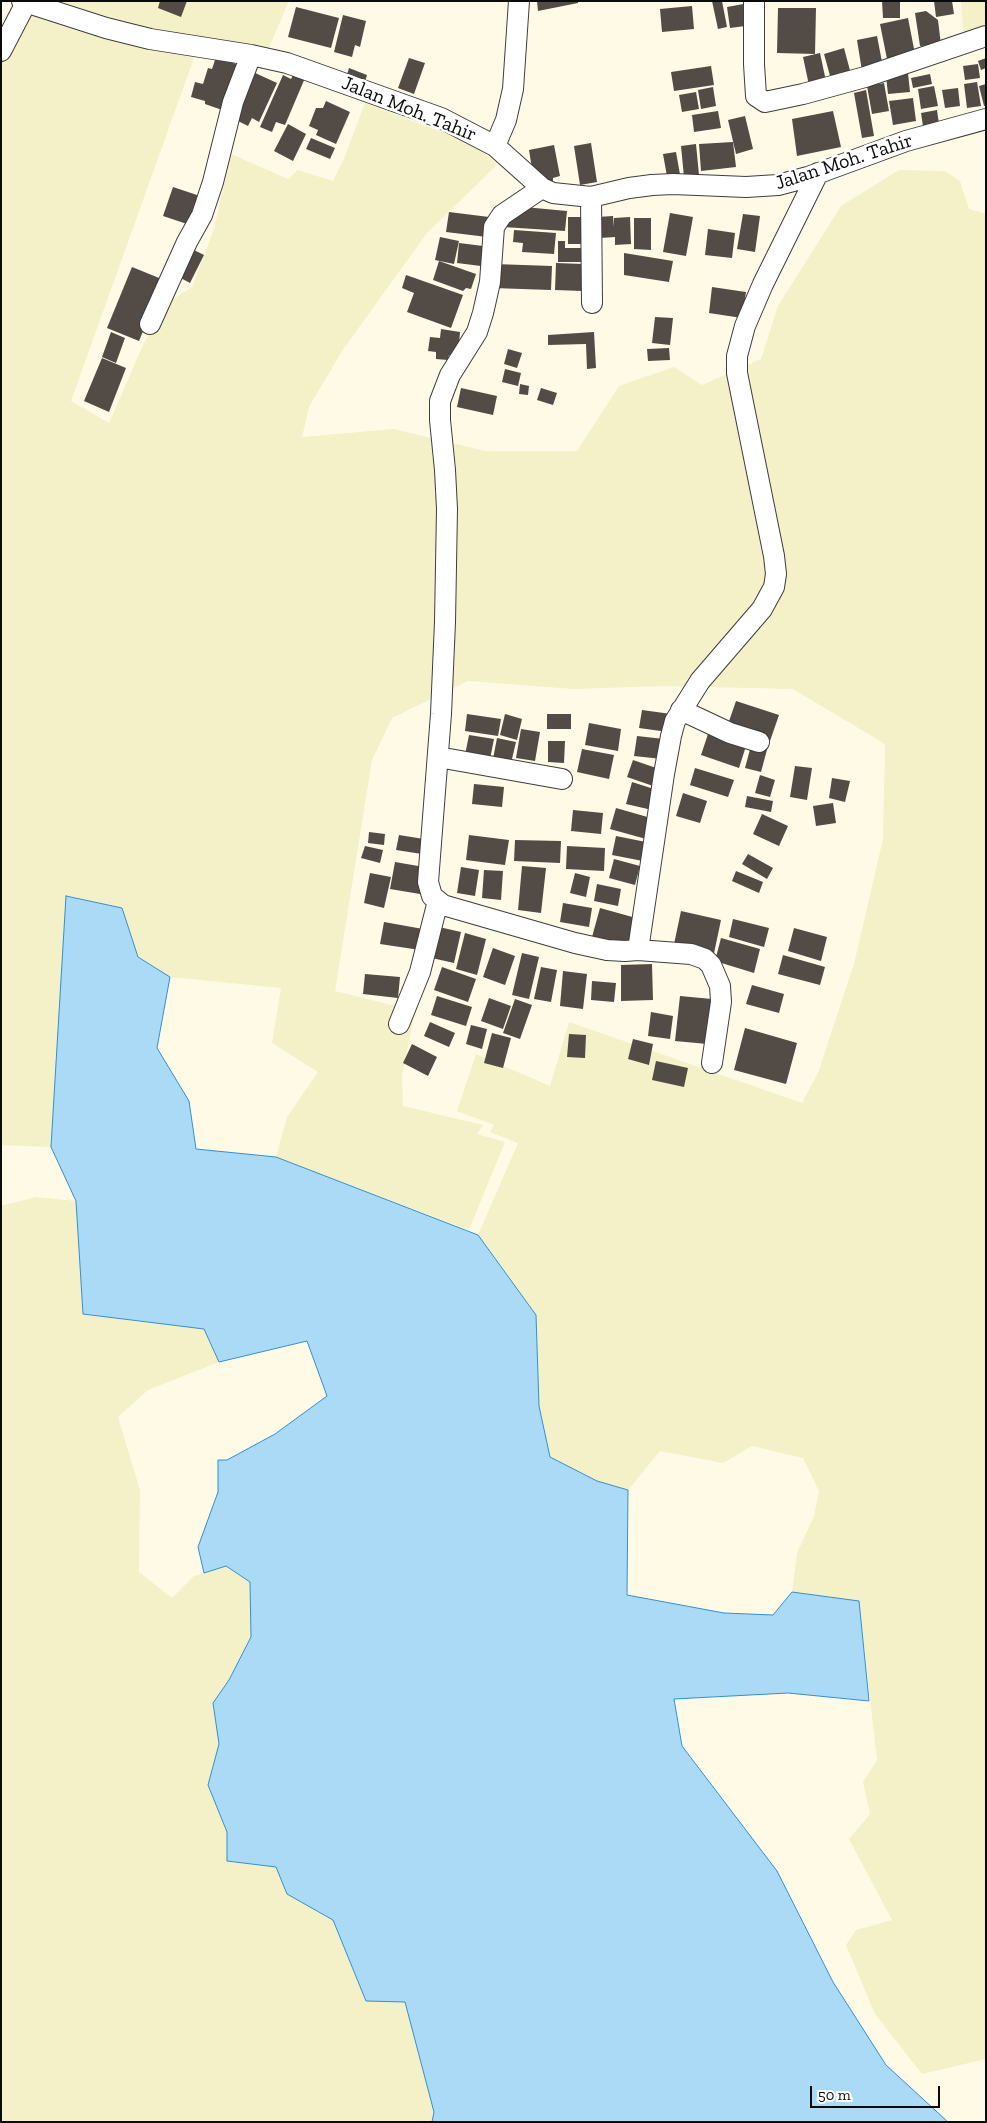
<!DOCTYPE html>
<html>
<head>
<meta charset="utf-8">
<style>
  body { margin:0 }
  #map { position:relative; width:987px; height:2123px; overflow:hidden; background:#fffae6; font-family:"Zilla Slab",serif }
  canvas { display:block }
  .frame { position:absolute; inset:0; border:2px solid #0a0a0a; pointer-events:none }
  .scale { position:absolute; left:810px; top:2086px; width:130px; height:22px; box-sizing:border-box; border:2px solid #0a0a0a; border-top:0; padding-left:6px; font-size:15px; line-height:18px; white-space:nowrap; color:#0a0a0a; -webkit-text-stroke:4px #fff; paint-order:stroke }
</style>
</head>
<body>
<div id="map">
<canvas width="987" height="2123"></canvas>
<div class="frame"></div>
<div class="scale">50 m</div>
</div>
<script>
const ctx = document.querySelector('canvas').getContext('2d');
ctx.lineJoin = 'round';
function paint(path, color) { ctx.fillStyle = color; ctx.fill(path, 'evenodd'); }
const shape = rows => new Path2D(rows.map(r => 'M' + r).join(''));
function stroke(path, color, width, dash) { ctx.strokeStyle = color; ctx.lineWidth = width; ctx.lineCap = dash ? 'butt' : 'round'; ctx.setLineDash(dash || []); ctx.stroke(path); }
function drawText(font, color, halo, rows, align = 'center') {
  ctx.font = font + ' "Zilla Slab",serif'; ctx.lineWidth = 5; ctx.setLineDash([]); ctx.textBaseline = 'middle'; ctx.strokeStyle = halo; ctx.fillStyle = color; for (const [text, x, y, turn = 0] of rows) {
    ctx.save(); ctx.translate(x, y); ctx.rotate((+turn || 0) * Math.PI / 180); ctx.textAlign = isNaN(turn) ? turn : align; if (halo) ctx.strokeText(text, 0, 0); ctx.fillText(text, 0, 0); ctx.restore();
  }
}
paint(shape([
  [32,1,289,1,265,57],
  [961,1,986,1,986,42,964,48],
  [13,9,194,58,71,401,109,423,144,343,166,304,192,287,214,229,231,154,288,179,298,170,333,181,343,161,365,103,471,143,498,164,427,233,342,351,309,407,302,437,394,429,485,451,577,451,619,386,674,367,702,385,761,359,778,306,841,206,899,170,945,171,960,181,969,209,986,214,986,2059,922,2074,875,2014,846,1945,856,1930,892,1920,849,1839,870,1814,863,1782,877,1760,859,1602,792,1592,797,1553,814,1516,819,1491,803,1458,752,1446,723,1463,660,1451,628,1490,597,1481,550,1457,539,1406,536,1315,478,1235,518,1143,490,1132,494,1125,457,1111,476,1054,550,1086,569,1022,802,1103,818,1073,854,964,883,839,885,744,793,689,663,686,574,689,468,681,392,718,372,760,335,991,415,1011,402,1076,403,1106,483,1125,477,1134,505,1142,469,1230,276,1157,287,1117,318,1072,272,1043,281,988,170,977,138,957,122,908,67,896,51,1147,1,1145,1,34],
  [36,1197,76,1201,83,1314,205,1329,219,1362,148,1390,118,1417,140,1490,139,1572,172,1598,194,1576,226,1566,250,1582,251,1637,229,1680,213,1703,219,1744,208,1785,227,1832,227,1861,276,1866,287,1894,333,1920,366,2001,405,2002,434,2112,432,2122,1,2122,1,1206]
]), '#f4f0c7');
const water = shape([
  [66,896,122,908,138,957,170,977,157,1048,189,1101,196,1149,276,1157,478,1235,536,1315,539,1406,550,1457,597,1481,628,1490,627,1595,724,1613,773,1615,792,1592,859,1601,869,1701,788,1693,674,1699,682,1746,777,1871,833,1982,886,2065,948,2122,432,2122,434,2112,405,2002,366,2001,333,1920,287,1894,276,1867,227,1861,227,1832,208,1785,219,1744,213,1703,229,1680,251,1637,250,1582,226,1566,204,1573,198,1547,218,1492,218,1460,227,1460,275,1434,327,1396,307,1341,219,1362,204,1329,83,1314,76,1201,51,1147,66,896]
]);
paint(water, '#abdaf7');
stroke(water, '#3190ce', 1);
paint(shape([
  [160,1,187,1,181,17,158,8],
  [537,1,578,1,578,3,538,11],
  [712,1,722,1,727,27,718,29],
  [882,1,900,1,900,18,883,18],
  [934,1,952,1,954,14,936,17],
  [749,3,753,25,730,28,727,7],
  [692,6,694,29,662,32,660,9],
  [296,7,339,18,331,48,288,37],
  [778,8,816,8,815,54,777,53],
  [926,11,938,20,941,45,920,46,915,13],
  [343,15,366,21,360,47,355,45,352,57,334,52],
  [908,18,915,54,887,59,880,24],
  [877,36,883,67,862,71,857,40],
  [844,48,852,78,832,83,824,54],
  [820,53,827,86,810,90,803,57],
  [216,57,239,65,225,111,205,104,205,101,191,97,195,82,203,84,208,68,212,69],
  [409,58,425,63,414,94,398,88],
  [986,58,986,68,981,70,978,61],
  [978,64,980,78,965,80,963,66],
  [711,66,714,85,674,91,671,72],
  [349,68,367,75,364,85,346,78],
  [253,72,277,83,259,122,252,118,248,126,232,118],
  [294,73,305,78,285,125,276,122,272,132,260,127,283,75,291,79],
  [908,73,910,92,888,94,886,76],
  [930,74,932,84,913,88,911,78],
  [977,82,981,106,967,108,964,84],
  [884,83,889,111,872,114,867,86],
  [986,84,986,106,984,106,979,86],
  [934,86,938,106,921,109,918,89],
  [713,87,716,106,701,109,698,90],
  [958,88,960,106,945,108,942,90],
  [866,90,874,136,862,138,854,93],
  [696,92,699,109,682,112,679,95],
  [913,98,916,121,893,125,889,101],
  [326,101,350,112,336,144,316,135,318,130,309,126,316,108,323,108],
  [937,110,940,131,924,133,921,113],
  [718,111,721,128,694,132,692,115],
  [833,111,841,147,797,156,792,119],
  [745,116,753,149,736,154,728,120],
  [288,124,306,134,293,161,274,151],
  [311,138,335,148,330,159,306,149],
  [733,142,736,167,701,171,699,144],
  [591,143,597,182,580,185,574,146],
  [696,144,699,175,684,177,681,146],
  [554,145,560,176,553,178,553,181,541,183,533,175,529,150],
  [676,152,681,180,668,182,663,154],
  [173,187,200,196,190,225,163,216],
  [524,207,567,211,565,231,503,227],
  [449,212,489,217,487,237,446,232],
  [670,213,693,217,686,256,663,252],
  [743,214,760,216,755,252,737,249],
  [613,216,614,227,614,218,630,217,631,244,615,245,615,237,600,238,598,217],
  [568,217,588,217,587,244,568,244],
  [634,218,651,218,651,250,634,249],
  [708,229,735,233,732,258,705,255],
  [514,230,556,233,554,254,522,252,523,243,513,242],
  [440,237,459,241,454,264,435,260],
  [558,241,565,241,565,248,585,248,584,262,558,262],
  [459,243,483,246,481,266,457,263],
  [188,247,204,255,190,283,175,275],
  [624,253,673,261,669,282,624,275],
  [439,261,476,274,471,289,466,288,463,291,433,280],
  [556,263,583,264,582,291,555,290],
  [494,264,552,266,551,290,493,288],
  [132,267,164,280,139,341,107,328],
  [406,275,463,295,451,328,407,312,414,293,402,288],
  [712,287,746,292,742,318,709,313],
  [655,317,673,318,670,345,652,343],
  [441,329,460,332,458,356,449,355,448,360,436,359,436,352,428,351,430,337,440,338],
  [111,332,125,338,116,363,102,357],
  [594,332,596,368,587,369,586,344,548,345,548,335],
  [669,348,670,360,648,361,647,349],
  [508,349,522,353,517,368,504,364],
  [102,358,126,368,109,412,84,401],
  [505,369,521,373,518,386,502,382],
  [520,384,529,386,528,395,519,394],
  [461,388,497,396,493,415,457,407],
  [541,388,557,393,553,405,537,400],
  [736,701,779,715,770,741,727,727],
  [642,710,671,714,668,732,639,728],
  [467,714,501,719,498,736,465,731],
  [505,714,522,719,517,740,500,735],
  [547,714,571,714,571,729,547,729],
  [589,723,621,729,618,751,585,745],
  [521,729,540,732,535,761,516,758],
  [708,734,746,746,739,768,701,755],
  [469,735,494,739,490,759,465,755],
  [637,736,664,739,662,759,634,756],
  [497,738,516,742,511,763,493,759],
  [548,741,565,741,564,763,548,762],
  [752,742,768,746,761,772,745,768],
  [582,749,614,755,609,779,577,772],
  [633,760,662,770,656,787,627,777],
  [795,766,812,768,807,800,790,797],
  [695,768,734,780,728,797,690,785],
  [760,775,775,780,770,797,755,793],
  [832,778,850,781,845,802,829,798],
  [632,782,657,790,652,810,626,804],
  [474,784,504,787,502,807,472,804],
  [683,793,707,801,700,823,676,816],
  [747,796,773,801,771,812,745,807],
  [833,803,836,823,816,826,813,806],
  [616,808,651,818,646,839,610,829],
  [573,810,603,813,601,834,571,831],
  [762,814,788,826,779,846,753,834],
  [369,832,385,834,384,845,368,843],
  [399,835,424,839,422,854,396,850],
  [469,835,509,840,505,865,466,860],
  [616,836,651,843,648,862,612,855],
  [515,840,561,841,560,863,514,861],
  [365,846,383,850,380,863,361,858],
  [567,846,605,848,604,871,566,869],
  [748,854,773,868,767,879,742,864],
  [614,859,640,866,635,885,609,878],
  [395,862,424,867,420,894,390,889],
  [522,866,546,868,541,913,518,910],
  [461,867,479,870,475,896,457,893],
  [484,870,503,871,501,900,482,898],
  [736,871,763,882,759,893,732,881],
  [370,873,391,877,384,908,364,903],
  [575,873,590,877,586,897,570,893],
  [597,884,621,889,618,906,594,901],
  [563,903,592,908,589,927,560,922],
  [600,908,636,918,627,947,592,937],
  [681,911,721,920,713,958,673,949],
  [733,919,769,928,764,947,729,937],
  [384,922,423,929,420,950,380,944],
  [439,927,461,932,454,963,432,958],
  [794,928,827,937,821,961,788,951],
  [465,933,486,939,477,975,456,969],
  [721,938,760,949,754,973,715,961],
  [493,948,515,956,505,985,483,977],
  [522,953,539,957,529,999,512,995],
  [783,955,825,967,820,985,778,974],
  [652,964,653,1000,621,1001,621,965],
  [442,967,476,979,468,1002,434,990],
  [541,967,557,970,551,1002,534,999],
  [563,971,587,974,583,1009,560,1006],
  [365,974,400,977,398,998,363,994],
  [592,981,616,983,614,1002,591,1000],
  [752,985,784,994,779,1013,746,1004],
  [437,996,472,1007,466,1026,431,1015],
  [680,996,712,999,707,1044,675,1041],
  [489,998,511,1006,503,1029,481,1021],
  [515,999,532,1005,520,1039,503,1033],
  [651,1012,673,1016,670,1039,648,1036],
  [430,1022,455,1033,449,1047,424,1036],
  [471,1025,487,1029,482,1049,466,1044],
  [745,1028,797,1043,786,1084,734,1070],
  [492,1033,511,1038,503,1068,484,1063],
  [569,1034,586,1035,585,1058,567,1057],
  [633,1039,653,1044,649,1065,628,1059],
  [412,1044,437,1057,428,1076,403,1063],
  [656,1061,688,1068,684,1087,652,1080]
]), '#524b46');
const minor = shape([
  [22,1,106,28,150,39,251,55,287,63,441,118,495,146,542,188,553,193,591,197,629,188,652,185,673,184,746,187,778,185,808,177,906,141,986,119],
  [754,1,754,64,756,96,765,102,803,94,865,77,986,36],
  [1,51,26,3],
  [495,146,506,120,513,89,519,1],
  [542,188,502,215,494,227,490,282,483,313,477,332,450,375,440,401,440,420,445,470,447,509,445,622,441,714,428,882,432,896,443,905,575,943,607,950,625,951,638,950,664,774,671,736,675,721,700,681,762,609,774,587,776,574,774,556,737,373,737,356,745,326,763,284,818,173],
  [591,197,592,303],
  [150,324,187,242,202,215,213,182,233,102,251,55],
  [681,710,730,733,759,742],
  [438,757,562,779],
  [638,950,691,954,705,959,711,965,720,986,721,1002,712,1063],
  [399,1024,420,972,438,901]
]);
stroke(minor, '#3d3d3d', 22);
stroke(minor, '#fff', 20);
drawText('20px', '#0a0a0a', '#fff', [
  ["Jalan Moh. Tahir",409,109,22],
  ["Jalan Moh. Tahir",844,162,-18]
]);
</script>
</body>
</html>
